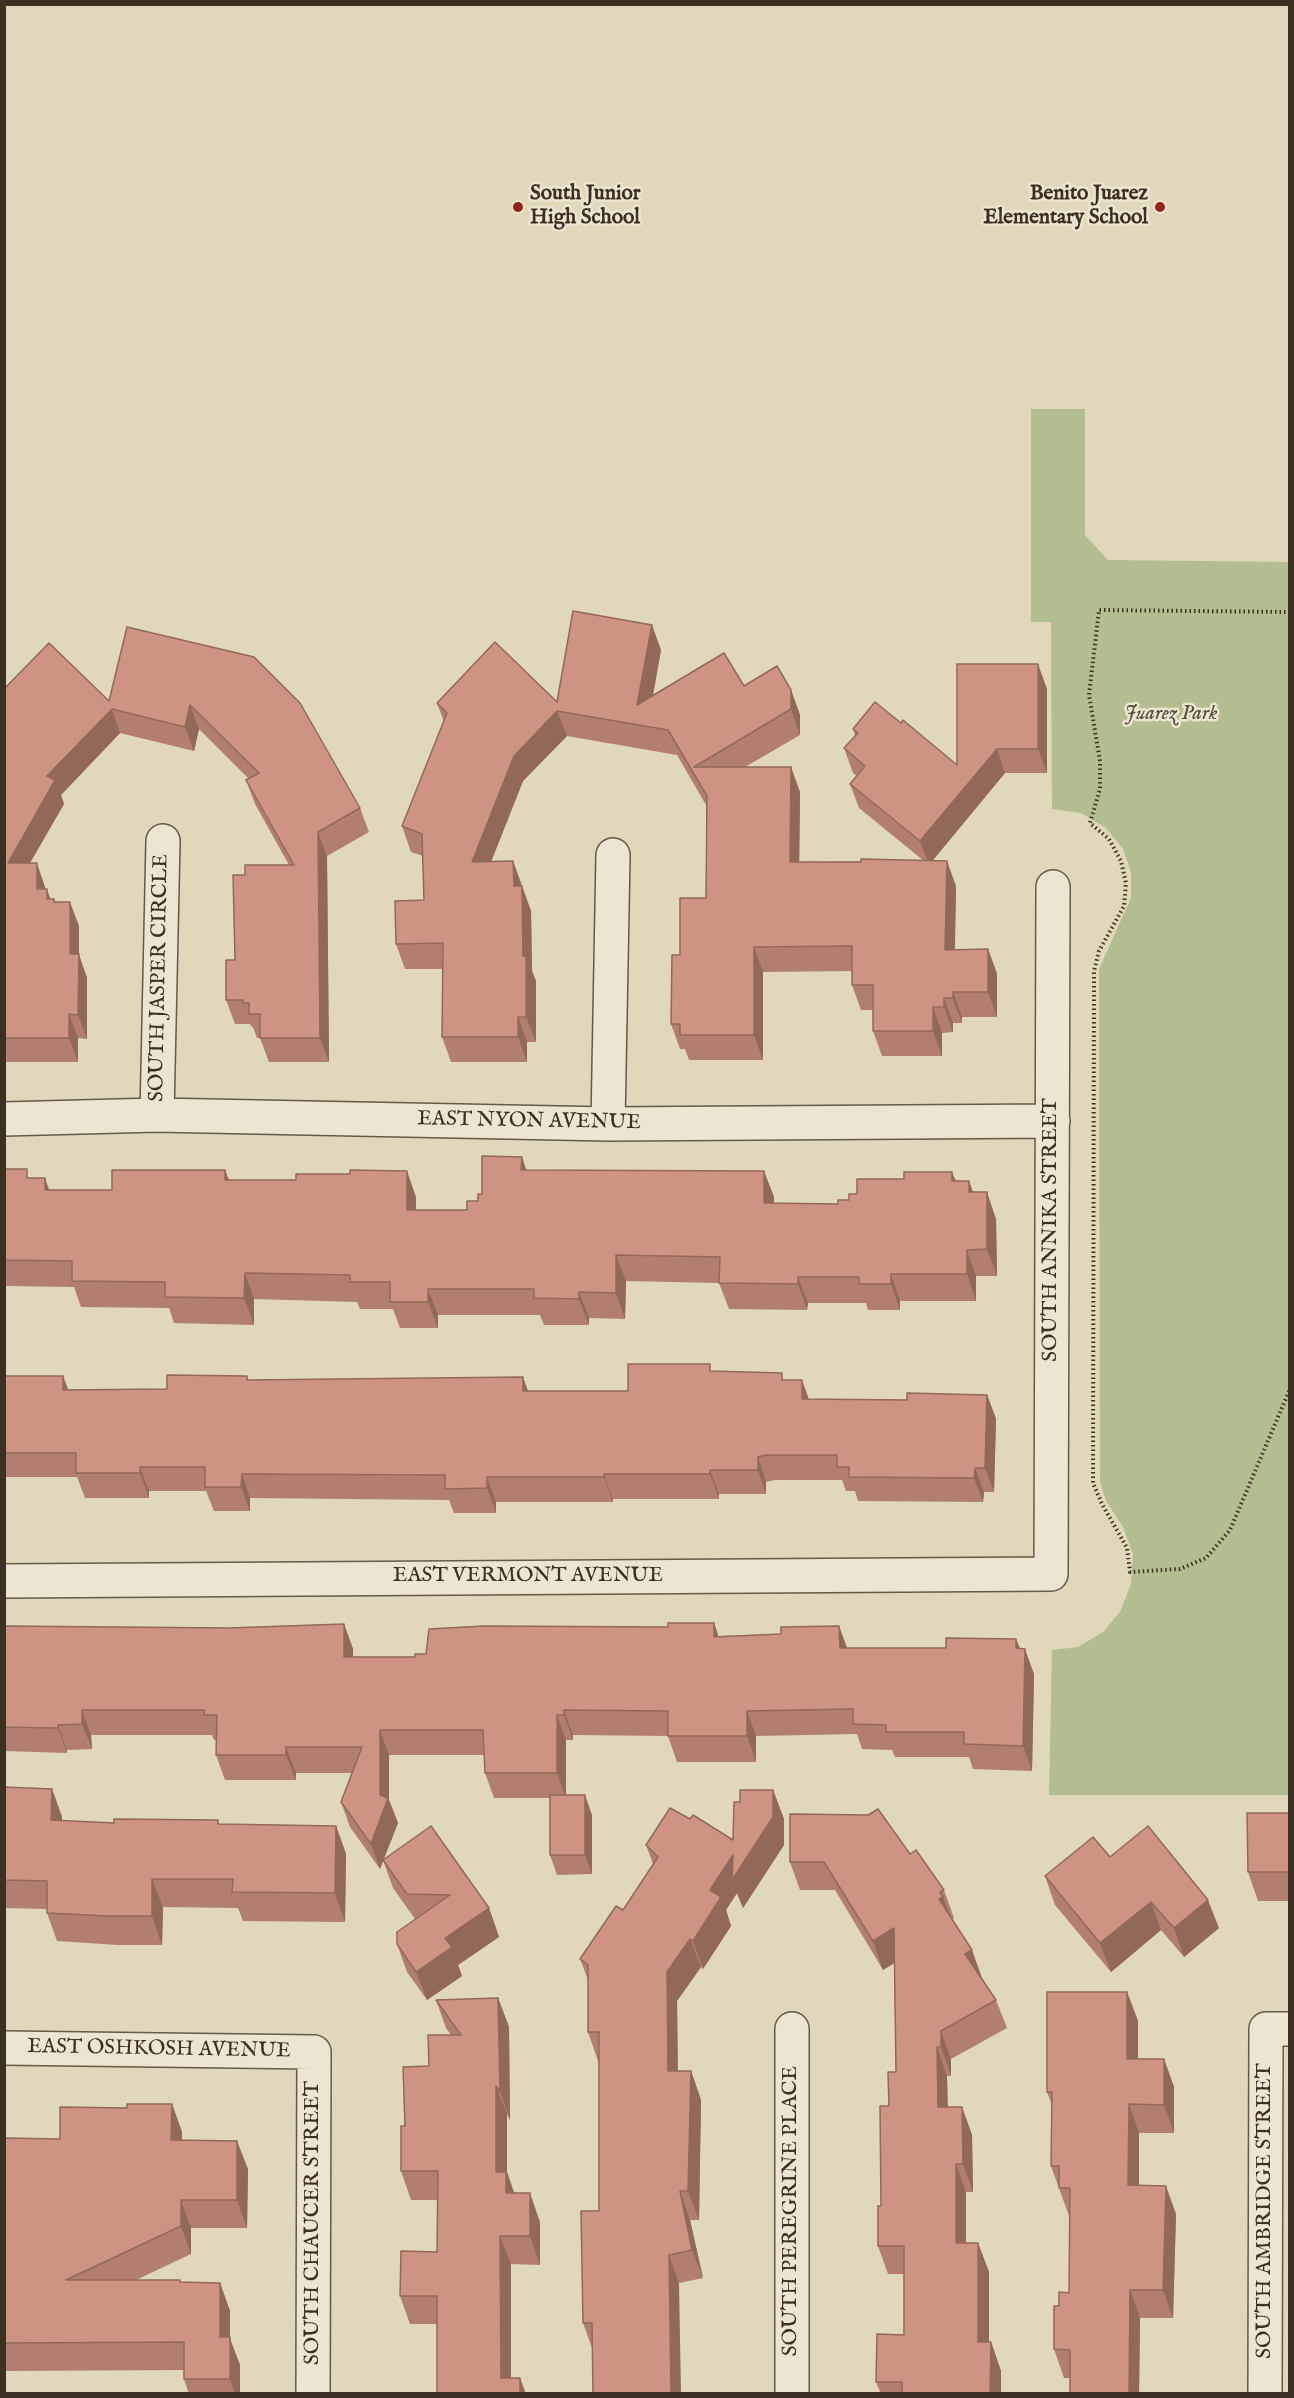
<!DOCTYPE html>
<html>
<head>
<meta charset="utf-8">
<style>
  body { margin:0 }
  #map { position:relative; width:1294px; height:2398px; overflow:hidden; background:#e1d7ba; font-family:"IM FELL English",serif }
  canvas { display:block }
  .frame { position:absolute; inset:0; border:6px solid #3d2f23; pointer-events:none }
</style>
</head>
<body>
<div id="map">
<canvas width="1294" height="2398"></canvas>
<div class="frame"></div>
</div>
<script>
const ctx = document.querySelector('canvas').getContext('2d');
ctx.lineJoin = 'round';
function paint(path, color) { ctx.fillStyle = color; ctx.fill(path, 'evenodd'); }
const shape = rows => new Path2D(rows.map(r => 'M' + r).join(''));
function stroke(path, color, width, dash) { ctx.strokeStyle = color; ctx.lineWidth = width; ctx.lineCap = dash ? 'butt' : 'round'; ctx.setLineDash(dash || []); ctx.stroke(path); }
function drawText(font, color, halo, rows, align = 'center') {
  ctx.font = font + ' "IM FELL English",serif'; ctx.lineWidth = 5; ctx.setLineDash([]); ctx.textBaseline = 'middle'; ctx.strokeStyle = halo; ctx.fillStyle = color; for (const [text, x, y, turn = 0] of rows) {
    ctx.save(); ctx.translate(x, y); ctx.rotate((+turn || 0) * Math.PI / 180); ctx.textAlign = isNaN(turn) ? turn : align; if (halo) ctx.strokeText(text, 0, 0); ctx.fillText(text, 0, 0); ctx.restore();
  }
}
paint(shape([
  [1031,409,1085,409,1085,535,1108,560,1289,562,1289,1795,1049,1795,1052,1650,1078,1647,1103,1632,1120,1612,1131,1584,1133,1554,1123,1527,1106,1501,1100,1482,1099,969,1131,898,1131,872,1123,849,1106,828,1081,813,1052,809,1051,622,1031,622]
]), '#b3be90');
const street = shape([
  [157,1115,163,841],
  [4,1119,157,1115,608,1124,1053,1121],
  [608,1124,613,855],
  [4,1581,1051,1574,1053,887],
  [4,2048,314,2052,313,2394],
  [792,2394,792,2029],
  [1265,2394,1266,2029,1290,2029]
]);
stroke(street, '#665949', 36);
stroke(shape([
  [1290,612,1099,610,1089,695,1100,761,1100,789,1090,823,1109,839,1121,861,1126,883,1124,906,1099,951,1094,971,1093,1483,1102,1504,1127,1548,1130,1572,1180,1569,1206,1558,1230,1530,1290,1389]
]), '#3d2f23', 4, [1.5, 3]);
stroke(street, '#ece5d2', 33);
paint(shape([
  [127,627,360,808,369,832,327,856,329,1062,269,1062,260,1038,257,1038,253,1027,252,1027,250,1024,235,1024,226,1000,235,960,245,875,289,865,255,804,246,780,249,779,199,729,194,751,120,733,61,795,64,804,30,863,45,887,45,889,50,899,56,902,79,926,79,955,87,978,87,1039,78,1038,78,1062,4,1062,4,689,109,701],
  [661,650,653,696,744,686,791,690,800,715,800,735,745,767,800,792,799,862,924,861,859,808,850,784,857,776,853,773,844,748,855,736,853,729,901,723,957,765,1047,689,1047,773,1005,773,932,861,956,886,955,950,988,949,997,974,997,1017,962,1017,962,1023,953,1023,953,1032,942,1033,942,1056,882,1056,873,1031,873,1010,861,1010,852,985,852,971,763,972,763,1060,689,1060,685,1049,680,1049,671,1024,680,955,706,898,706,805,677,755,567,736,523,781,491,862,513,861,531,911,532,971,536,981,536,1042,527,1042,527,1062,451,1062,442,1037,443,969,405,969,396,944,424,900,423,856,411,852,402,826,444,722,437,703,557,702],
  [4,1169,30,1178,49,1190,112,1190,225,1170,229,1180,416,1197,416,1210,467,1210,478,1201,482,1194,526,1170,774,1197,774,1203,838,1204,849,1200,857,1194,904,1179,952,1172,956,1181,969,1181,973,1192,996,1219,997,1276,976,1276,976,1301,900,1301,900,1310,868,1310,866,1303,808,1303,807,1310,729,1309,719,1283,626,1281,625,1319,589,1318,589,1325,544,1325,540,1315,438,1315,438,1328,400,1328,393,1309,360,1309,357,1302,254,1299,254,1325,174,1323,169,1308,81,1307,74,1287,4,1286],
  [713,1371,785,1380,809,1399,907,1400,987,1395,996,1419,994,1492,984,1492,983,1502,858,1501,855,1491,846,1491,842,1480,775,1480,766,1482,766,1494,719,1494,719,1499,613,1499,613,1502,496,1502,496,1513,454,1513,449,1500,250,1498,250,1511,214,1511,206,1491,149,1491,149,1498,85,1498,77,1477,4,1477,4,1376,63,1376,68,1390,167,1389,247,1376,248,1380,528,1391,628,1391],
  [714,1623,718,1636,781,1634,839,1626,847,1648,946,1648,1016,1639,1020,1648,1034,1674,1032,1771,973,1769,969,1757,895,1757,892,1750,862,1749,857,1734,756,1736,756,1762,677,1762,668,1736,573,1735,573,1740,566,1740,566,1795,592,1815,592,1874,557,1875,550,1855,550,1798,494,1798,485,1773,484,1755,389,1755,389,1800,398,1823,383,1860,489,1908,499,1937,458,1965,462,1976,427,2000,407,1972,397,1944,415,1919,393,1888,383,1860,380,1869,350,1827,341,1802,352,1773,296,1773,296,1780,225,1780,216,1755,216,1740,214,1740,212,1735,91,1735,92,1749,67,1750,67,1753,4,1751,4,1626,229,1628,344,1624,353,1649,353,1657,415,1657,426,1654,668,1627],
  [4,1787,52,1789,62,1817,62,1821,114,1823,218,1820,219,1824,336,1826,346,1854,345,1922,243,1921,238,1908,163,1907,162,1945,118,1945,57,1941,47,1913,47,1909,4,1908],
  [773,1790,784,1819,784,1845,743,1908,737,1893,726,1910,731,1926,703,1969,701,1967,677,2001,678,2071,691,2071,701,2100,699,2220,690,2220,703,2278,679,2283,592,2348,583,2323,599,2211,599,2061,598,2061,588,2032,588,1980,580,1959,623,1910,653,1864,646,1845,733,1840,740,1802],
  [1290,1813,1290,1901,1258,1901,1248,1872],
  [910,1854,944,1890,954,1918,952,1919,982,1978,996,2000,1007,2028,951,2059,951,2076,947,2076,948,2107,962,2107,972,2135,973,2192,966,2192,966,2243,978,2243,989,2272,989,2342,991,2342,1001,2371,1001,2394,881,2394,876,2382,904,2335,904,2274,888,2274,878,2246,889,2106,896,2072,894,1963,883,1970,835,1890,800,1890,790,1862],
  [1110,1857,1219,1928,1184,1957,1161,1930,1111,1972,1055,1905,1045,1876],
  [1127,1992,1138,2021,1138,2059,1164,2059,1174,2087,1174,2133,1139,2133,1139,2185,1176,2214,1173,2318,1140,2318,1139,2394,1070,2394,1070,2378,1064,2378,1054,2349,1059,2306,1069,2293,1069,2216,1051,2166,1052,2105,1047,2092],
  [498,1998,509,2027,510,2120,507,2114,507,2172,514,2193,540,2222,540,2265,511,2264,511,2378,526,2394,437,2324,410,2324,400,2296,437,2252,438,2200,411,2200,401,2171,429,2066,451,2035,446,2028,436,2000],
  [172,2104,182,2132,182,2140,248,2169,247,2228,191,2228,191,2254,136,2280,181,2282,220,2283,230,2311,230,2339,240,2365,240,2394,189,2394,184,2379,184,2370,4,2371,4,2138,60,2139,127,2108]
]), '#b27f6f');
paint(shape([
  [652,625,661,650,647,727,637,705],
  [1038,664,1047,689,1047,773,1038,749],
  [791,690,800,715,800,735,791,709],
  [190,705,199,729,194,751,185,727],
  [112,709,120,733,61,795,64,804,16,887,8,863,47,776],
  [557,711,567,736,523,781,481,887,472,862,514,756],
  [997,749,1005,773,929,865,920,841],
  [791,767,800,792,799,887,790,862],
  [318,832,327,856,329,1062,320,1038],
  [513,861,531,911,532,971,536,981,536,1042,526,1017,523,956,514,886],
  [947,861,956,886,954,975,945,950],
  [37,863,45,887,45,913,37,889],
  [47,889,55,913,47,899],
  [70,902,79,926,79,955,87,978,87,1039,78,1015,70,954],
  [754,947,763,972,763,1060,754,1035],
  [988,949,997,974,997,1017,988,992],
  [953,992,962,1017,962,1023,953,998],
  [944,998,953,1023,953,1032,944,1007],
  [933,1007,942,1033,942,1056,933,1031],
  [69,1014,78,1038,78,1062,69,1038],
  [518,1017,527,1042,527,1062,518,1037],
  [522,1157,531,1183,521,1170],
  [225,1170,235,1196,225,1180],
  [407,1171,416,1197,416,1237,407,1210],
  [764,1171,774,1197,774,1229,764,1203],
  [952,1172,962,1198,952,1181],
  [45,1178,54,1204,45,1190],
  [969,1181,978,1208,969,1192],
  [987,1192,996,1219,997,1276,987,1249],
  [967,1250,976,1276,976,1301,967,1274],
  [616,1255,626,1281,625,1319,616,1293],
  [245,1273,254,1299,254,1325,244,1298],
  [891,1274,900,1301,900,1310,891,1284],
  [798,1277,808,1303,807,1310,798,1284],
  [428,1289,438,1315,438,1328,428,1302],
  [579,1292,589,1318,589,1325,579,1299],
  [63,1376,72,1400,63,1390],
  [523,1377,532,1402,523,1391],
  [802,1380,811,1405,802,1399],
  [987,1395,996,1419,994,1492,985,1468],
  [758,1457,766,1482,766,1494,758,1470],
  [140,1467,149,1491,149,1498,140,1473],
  [975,1468,984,1492,983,1502,974,1478],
  [710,1470,719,1494,719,1499,710,1474],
  [242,1474,250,1498,250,1511,241,1487],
  [604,1474,613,1499,613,1502,604,1477],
  [487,1477,496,1502,496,1513,487,1488],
  [714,1623,723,1649,714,1637],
  [344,1624,353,1649,353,1682,344,1657],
  [839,1626,848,1651,840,1648],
  [1016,1639,1025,1662,1025,1649,1034,1674,1032,1771,1023,1746],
  [82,1710,91,1735,92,1749,82,1724],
  [564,1710,573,1735,573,1740,564,1715],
  [747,1711,756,1736,756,1762,747,1736],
  [557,1715,566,1740,566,1798,557,1773],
  [58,1725,67,1750,67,1753,58,1728],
  [380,1730,389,1755,389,1800,398,1823,380,1869,371,1844,380,1795],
  [286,1747,296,1773,296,1780,286,1755],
  [52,1789,62,1817,61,1849,51,1820],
  [773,1790,784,1819,784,1845,743,1908,737,1893,726,1910,731,1926,703,1969,693,1941,710,1890],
  [585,1795,592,1815,592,1874,585,1855],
  [336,1826,346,1854,345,1922,335,1893],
  [152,1879,163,1907,162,1945,152,1916],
  [943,1897,954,1925,939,1899],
  [1208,1900,1219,1928,1184,1957,1174,1928],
  [1151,1902,1161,1930,1111,1972,1100,1943],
  [489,1908,499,1937,458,1965,462,1976,427,2000,416,1972,445,1938],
  [894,1928,904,1957,883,1970,873,1941],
  [690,1939,701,1967,677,2001,678,2100,668,2071,667,1972],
  [972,1950,982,1978,976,1983,965,1954],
  [1127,1992,1138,2021,1138,2087,1127,2059],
  [498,1998,509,2027,510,2120,500,2091],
  [941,2031,951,2059,951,2076,941,2047],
  [937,2047,947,2076,948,2136,938,2107],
  [1164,2059,1174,2087,1174,2133,1164,2105],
  [691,2071,701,2100,699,2220,688,2191],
  [496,2086,507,2114,507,2172,517,2201,516,2221,496,2172],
  [172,2104,182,2132,182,2168,171,2140],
  [1129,2104,1139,2133,1139,2213,1128,2185],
  [962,2107,972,2135,973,2192,963,2164],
  [237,2141,248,2169,247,2228,237,2200],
  [956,2164,966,2192,966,2272,956,2243],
  [1166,2186,1176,2214,1173,2318,1163,2290],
  [680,2191,690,2220,703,2278,692,2250],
  [530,2193,540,2222,540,2265,530,2236],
  [181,2200,191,2228,191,2254,181,2226],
  [500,2236,511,2264,511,2394,501,2378],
  [978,2243,989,2272,989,2371,978,2342],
  [669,2255,679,2283,681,2394,671,2394],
  [220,2283,230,2311,230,2339,240,2365,240,2394,235,2394,230,2379,220,2337],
  [1130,2290,1140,2318,1139,2394,1129,2394],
  [991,2342,1001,2371,1001,2394,990,2394],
  [520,2378,526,2394,520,2394]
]), '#91685a');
const building = shape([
  [573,611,652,625,637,705,724,653,744,686,777,666,791,690,791,709,694,767,791,767,790,862,861,862,861,859,947,861,945,950,988,949,988,992,953,992,953,998,944,998,944,1007,933,1007,933,1031,873,1031,873,985,852,985,852,946,754,947,754,1035,680,1035,680,1024,671,1024,672,955,680,955,680,898,706,898,707,796,668,730,557,711,514,756,472,862,513,861,514,886,522,886,523,956,526,956,526,1017,518,1017,518,1037,442,1037,443,943,396,944,395,901,424,900,422,834,402,826,447,713,437,703,495,642,557,702,573,611],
  [127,627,254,657,300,703,360,808,318,832,320,1038,260,1038,260,1014,249,1014,249,1003,243,1003,243,1000,226,1000,226,960,235,960,233,875,245,875,245,865,294,865,246,780,259,773,190,705,185,727,112,709,47,776,55,780,8,863,37,863,37,889,47,889,47,899,54,899,54,902,70,902,70,954,79,954,78,1015,69,1014,69,1038,4,1038,4,689,49,643,109,701,127,627],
  [957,664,1038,664,1038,749,997,749,920,841,850,784,865,766,844,748,858,733,853,729,875,702,901,723,903,720,957,765,957,664],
  [482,1156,522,1157,521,1170,764,1171,764,1203,838,1204,838,1200,849,1200,849,1194,857,1194,857,1179,904,1179,904,1172,952,1172,952,1181,969,1181,969,1192,987,1192,987,1249,967,1250,967,1274,891,1274,891,1284,859,1284,859,1277,798,1277,798,1284,719,1283,720,1257,616,1255,616,1293,579,1292,579,1299,534,1298,534,1289,428,1289,428,1302,390,1302,390,1282,350,1282,350,1275,245,1273,244,1298,165,1297,165,1282,72,1281,72,1261,4,1260,4,1169,27,1169,27,1178,45,1178,45,1190,112,1190,112,1170,225,1170,225,1180,296,1180,296,1174,350,1174,350,1170,407,1171,407,1210,467,1210,467,1201,478,1201,478,1194,482,1194,482,1156],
  [628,1364,710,1364,710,1371,782,1373,782,1380,802,1380,802,1399,907,1400,907,1393,987,1395,985,1468,975,1468,974,1478,849,1477,849,1467,837,1467,837,1455,766,1455,758,1457,758,1470,710,1470,710,1474,604,1474,604,1477,487,1477,487,1488,445,1489,445,1475,242,1474,241,1487,205,1487,205,1467,140,1467,140,1473,76,1473,76,1453,4,1453,4,1376,63,1376,63,1390,167,1389,167,1375,247,1376,247,1380,523,1377,523,1391,628,1391,628,1364],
  [668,1623,714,1623,714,1637,781,1634,781,1627,839,1626,840,1648,946,1648,946,1638,1016,1639,1016,1648,1025,1649,1023,1746,964,1744,964,1732,886,1732,886,1725,853,1724,853,1709,747,1711,747,1736,668,1736,668,1711,564,1710,564,1715,557,1715,557,1773,485,1773,483,1730,380,1730,380,1795,388,1798,371,1844,341,1802,362,1747,286,1747,286,1755,216,1755,217,1715,204,1715,204,1710,82,1710,82,1724,58,1725,58,1728,4,1727,4,1626,229,1628,344,1624,344,1657,415,1657,415,1654,426,1654,429,1629,484,1626,668,1627,668,1623],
  [4,1787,52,1789,51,1820,114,1823,114,1819,218,1820,218,1824,336,1826,335,1893,232,1892,233,1879,152,1879,152,1916,107,1916,47,1913,47,1881,4,1880,4,1787],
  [740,1790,773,1790,773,1817,732,1880,733,1855,710,1890,721,1897,693,1941,690,1939,667,1972,668,2071,691,2071,688,2191,680,2191,692,2250,669,2255,671,2394,593,2394,592,2323,583,2323,581,2211,599,2211,599,2032,588,2032,588,1965,580,1959,616,1906,623,1910,658,1857,646,1845,670,1808,690,1819,693,1815,733,1840,734,1802,740,1802,740,1790],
  [550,1795,585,1795,585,1855,550,1855,550,1795],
  [878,1809,910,1854,916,1850,944,1890,940,1892,943,1897,939,1899,972,1950,965,1954,996,2000,941,2031,941,2047,937,2047,938,2107,962,2107,963,2164,956,2164,956,2243,978,2243,978,2342,991,2342,990,2394,902,2394,902,2382,876,2382,877,2334,904,2335,904,2246,878,2246,878,2206,881,2206,880,2106,889,2106,888,2072,896,2072,894,1928,873,1941,824,1862,790,1862,790,1814,868,1815,878,1809],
  [1247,1813,1290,1813,1290,1872,1248,1872,1247,1813],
  [431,1826,489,1908,445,1938,452,1947,416,1972,397,1944,397,1932,450,1895,407,1894,383,1860,431,1826],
  [1148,1826,1208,1900,1174,1928,1151,1902,1100,1943,1045,1876,1093,1837,1110,1857,1148,1826],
  [1047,1992,1127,1992,1127,2059,1164,2059,1164,2105,1129,2104,1128,2185,1166,2186,1163,2290,1130,2290,1129,2394,1070,2394,1070,2350,1054,2349,1054,2306,1059,2306,1059,2292,1069,2293,1070,2188,1059,2188,1059,2166,1051,2166,1052,2092,1047,2092,1047,1992],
  [498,1998,500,2091,496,2086,496,2172,506,2172,506,2193,530,2193,530,2236,500,2236,501,2378,520,2378,520,2394,437,2394,437,2296,400,2296,401,2251,437,2252,438,2171,401,2171,401,2126,405,2126,403,2067,429,2066,428,2035,461,2035,436,2000,498,1998],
  [127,2104,172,2104,171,2140,237,2141,237,2200,181,2200,181,2226,66,2280,180,2280,180,2282,220,2283,220,2337,230,2337,230,2379,184,2379,184,2342,4,2343,4,2138,60,2139,60,2107,127,2108,127,2104]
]);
paint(building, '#cf9481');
stroke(building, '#91685a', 1.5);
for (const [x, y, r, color] of [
  [518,207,6,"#8f2418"],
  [1160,207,6,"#8f2418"]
]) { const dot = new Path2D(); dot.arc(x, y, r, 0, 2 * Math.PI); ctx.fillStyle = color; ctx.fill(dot); stroke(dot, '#ece5d2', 2); }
drawText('bold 21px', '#3d2f23', '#ece5d2', [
  ["South Junior",530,195],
  ["High School",530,219],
  ["Benito Juarez",1148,195,"right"],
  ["Elementary School",1148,219,"right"]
], 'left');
drawText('italic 21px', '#554c39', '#ece5d2', [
  ["Juarez Park",1171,715]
]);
drawText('21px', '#3d2f23', '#ece5d2', [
  ["SOUTH JASPER CIRCLE",160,978,-89],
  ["EAST NYON AVENUE",529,1122,1],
  ["SOUTH ANNIKA STREET",1052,1230,-90],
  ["EAST VERMONT AVENUE",528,1577],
  ["EAST OSHKOSH AVENUE",159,2050,1],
  ["SOUTH PEREGRINE PLACE",792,2211,-90],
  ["SOUTH AMBRIDGE STREET",1266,2211,-90],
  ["SOUTH CHAUCER STREET",314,2223,-90]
]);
</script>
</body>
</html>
